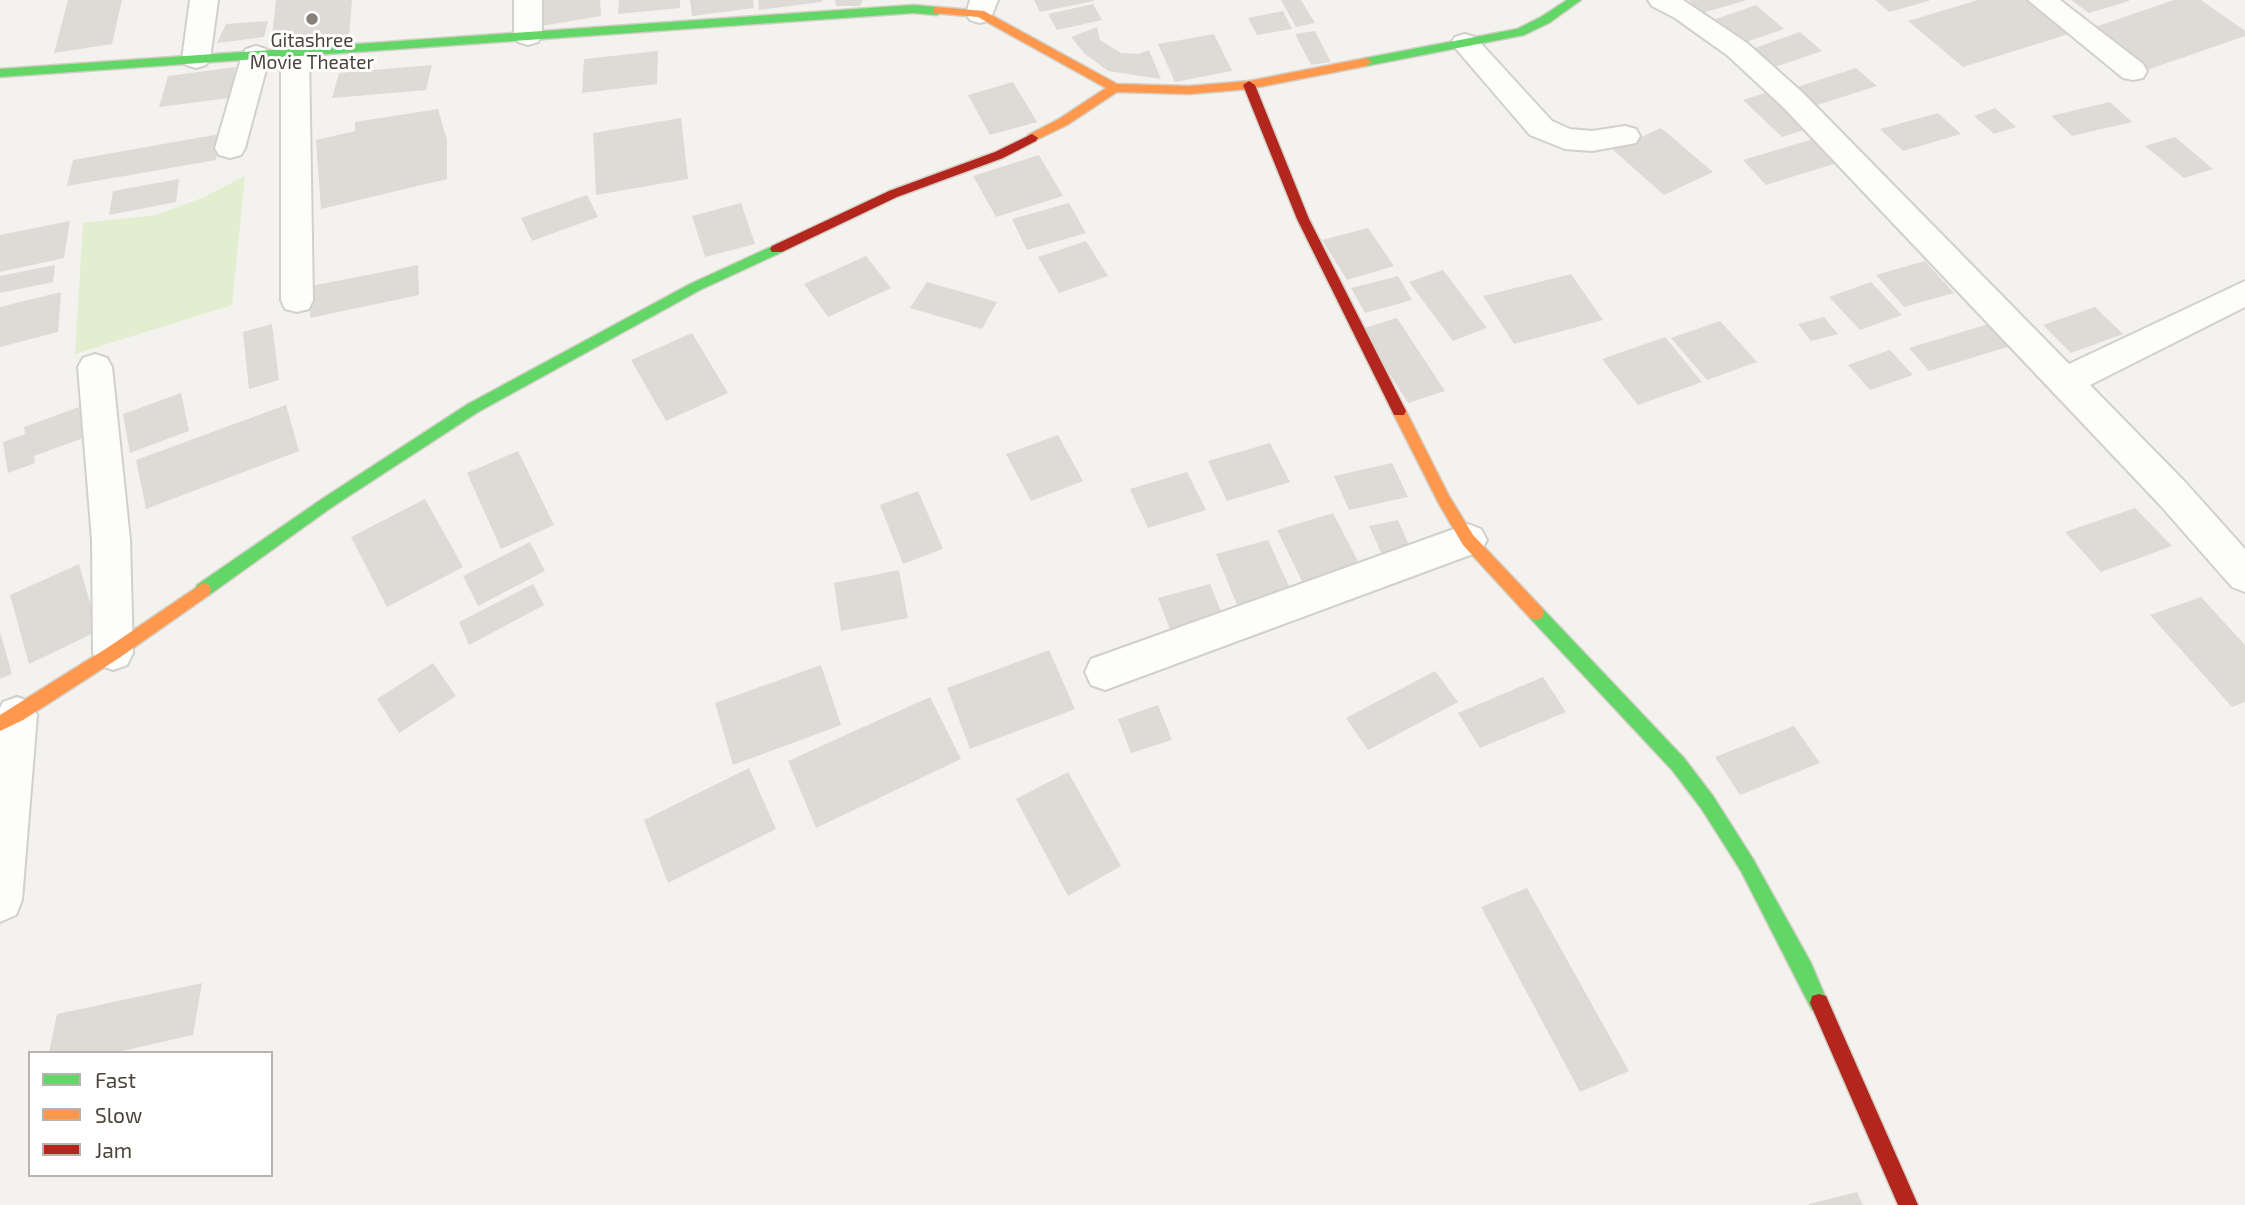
<!DOCTYPE html>
<html>
<head>
<meta charset="utf-8">
<style>
  body { margin:0 }
  #map { position:relative; width:2245px; height:1205px; overflow:hidden; background:#f4f2ee; font-family:"Exo 2",sans-serif }
  canvas { display:block }
  .legend { position:absolute; left:28px; top:1051px; width:245px; height:126px; box-sizing:border-box; background:#fff; border:2px solid #b7b4b0; margin:0; padding:9px 12px; list-style:none; font-size:21px; color:#4b4439 }
  .legend li { display:flex; align-items:center; gap:14px; height:35px }
  .legend b { width:35px; border:2px solid #b7b4b0 }
</style>
</head>
<body>
<div id="map">
<canvas width="2245" height="1205"></canvas>
<ul class="legend">
<li><b style="height:9px;background:#63d668"></b>Fast</li>
<li><b style="height:9px;background:#ff974d"></b>Slow</li>
<li><b style="height:9px;background:#b3261e"></b>Jam</li>
</ul>
</div>
<script>
const ctx = document.querySelector('canvas').getContext('2d');
ctx.lineJoin = 'round';
function paint(path, color) { ctx.fillStyle = color; ctx.fill(path, 'evenodd'); }
const shape = rows => new Path2D(rows.map(r => 'M' + r).join(''));
function stroke(path, color, width, dash) { ctx.strokeStyle = color; ctx.lineWidth = width; ctx.lineCap = dash ? 'butt' : 'round'; ctx.setLineDash(dash || []); ctx.stroke(path); }
function drawText(font, color, halo, rows, align = 'center') {
  ctx.font = font + ' "Exo 2",sans-serif'; ctx.lineWidth = 6; ctx.setLineDash([]); ctx.textBaseline = 'middle'; ctx.strokeStyle = halo; ctx.fillStyle = color; for (const [text, x, y, turn = 0] of rows) {
    ctx.save(); ctx.translate(x, y); ctx.rotate((+turn || 0) * Math.PI / 180); ctx.textAlign = isNaN(turn) ? turn : align; if (halo) ctx.strokeText(text, 0, 0); ctx.fillText(text, 0, 0); ctx.restore();
  }
}
paint(shape([
  [245,176,232,305,75,354,83,223,156,215,202,198]
]), '#e1eecf');
paint(shape([
  [68,0,122,0,112,44,54,53],
  [276,0,352,0,349,38,271,44],
  [540,0,600,0,601,16,541,26],
  [619,0,680,0,680,8,618,14],
  [690,0,753,0,754,8,692,16],
  [758,0,822,0,822,2,759,10],
  [835,0,863,0,860,6,836,6],
  [1034,0,1094,0,1094,1,1040,12],
  [1281,0,1301,0,1315,23,1296,27],
  [1689,0,1744,0,1744,1,1702,13],
  [1875,0,1929,0,1929,1,1889,12],
  [1978,0,2030,0,2072,33,1963,67,1908,21],
  [2071,0,2129,0,2129,1,2089,13],
  [2174,0,2201,0,2245,31,2245,36,2147,70,2092,28],
  [1093,4,1102,20,1057,30,1048,14],
  [1756,5,1784,29,1740,44,1713,20],
  [1283,11,1292,29,1257,35,1248,18],
  [268,21,264,37,217,43,226,24],
  [1097,27,1100,40,1121,53,1139,54,1149,50,1161,79,1108,71,1085,54,1071,37],
  [1315,31,1331,62,1311,65,1295,34],
  [1800,32,1822,51,1769,69,1749,50],
  [1214,34,1232,71,1175,82,1158,44],
  [658,51,657,84,582,93,584,59],
  [432,65,426,90,332,98,339,73],
  [236,67,229,98,159,107,168,76],
  [1856,68,1877,86,1814,106,1794,88],
  [1013,82,1037,122,990,135,968,95],
  [1768,92,1807,129,1782,137,1743,100],
  [2110,102,2132,122,2072,136,2051,116],
  [1995,108,2016,127,1994,134,1974,116],
  [438,109,447,140,447,179,321,209,316,140,355,131,355,122],
  [1938,113,1961,134,1903,151,1880,129],
  [681,118,688,179,596,195,593,133],
  [1661,128,1713,172,1664,195,1613,150],
  [220,134,216,160,67,186,73,160],
  [2175,137,2213,169,2184,178,2145,146],
  [1813,139,1837,163,1766,185,1743,160],
  [1039,155,1063,196,996,217,973,176],
  [179,179,176,202,109,215,113,191],
  [587,195,598,217,532,241,521,218],
  [741,203,755,244,705,257,692,216],
  [1069,203,1086,233,1027,250,1012,219],
  [70,221,64,258,0,272,0,235],
  [1368,228,1394,266,1347,280,1322,240],
  [1086,241,1108,276,1059,293,1038,257],
  [866,256,891,288,828,317,804,284],
  [1925,261,1954,293,1904,307,1876,275],
  [55,265,53,282,0,293,0,276],
  [418,265,419,295,310,318,311,286],
  [1443,270,1487,328,1453,341,1409,282],
  [1571,274,1603,320,1514,344,1483,296],
  [1398,276,1412,300,1365,313,1351,288],
  [927,282,997,302,982,329,910,308],
  [1871,282,1902,315,1860,330,1829,297],
  [61,292,58,332,0,347,0,307],
  [2095,307,2123,334,2071,353,2043,325],
  [1824,317,1838,334,1811,341,1798,324],
  [1397,318,1445,391,1408,403,1361,329],
  [1720,321,1757,362,1707,380,1671,338],
  [1995,322,2017,344,1929,371,1909,348],
  [272,324,279,380,249,389,243,332],
  [692,333,728,393,666,421,631,360],
  [1665,337,1702,382,1638,405,1602,359],
  [1890,350,1913,375,1870,390,1848,365],
  [181,393,189,431,130,453,123,414],
  [286,405,299,451,146,509,136,460],
  [79,407,86,437,34,456,35,463,8,473,3,442,25,434,24,427],
  [1058,435,1083,481,1031,501,1006,454],
  [1270,443,1290,482,1227,501,1208,461],
  [518,451,554,525,501,549,467,473],
  [1392,463,1408,497,1349,510,1334,476],
  [1187,472,1206,510,1148,528,1130,489],
  [918,491,943,549,903,564,880,505],
  [425,499,463,567,387,607,351,537],
  [2135,508,2172,546,2101,572,2065,532],
  [1333,513,1362,569,1305,587,1277,530],
  [1398,520,1412,552,1384,559,1369,526],
  [1268,540,1294,597,1240,612,1216,554],
  [530,542,545,571,478,606,463,576],
  [79,564,98,631,29,664,10,595],
  [899,570,908,618,841,631,834,583],
  [533,584,544,605,469,645,459,622],
  [1210,584,1225,621,1173,637,1158,598],
  [2201,597,2245,645,2245,702,2232,707,2150,615],
  [0,632,12,674,0,679],
  [1049,650,1075,709,970,749,947,688],
  [433,663,456,696,399,733,377,699],
  [821,665,841,725,733,765,715,703],
  [1435,671,1458,702,1368,750,1346,718],
  [1543,677,1566,712,1480,748,1458,713],
  [930,697,961,759,816,828,788,761],
  [1158,705,1172,740,1131,753,1118,719],
  [1794,726,1820,763,1740,795,1715,757],
  [749,768,776,829,668,883,644,820],
  [1068,772,1121,866,1068,896,1016,799],
  [1527,888,1629,1071,1580,1092,1481,907],
  [202,983,193,1035,113,1053,49,1053,57,1014],
  [1857,1192,1863,1205,1809,1205,1809,1204]
]), '#dedbd6');
const street = shape([
  [190,0,218,0,210,59,206,65,196,68,186,65,182,59,190,0],
  [514,0,542,0,542,36,538,42,528,45,518,42,514,36,514,0],
  [970,0,998,0,990,20,980,23,970,20,966,14,970,0],
  [1648,0,1683,0,1747,43,1803,93,2069,364,2245,281,2245,307,2090,385,2186,483,2245,549,2245,592,2232,587,2160,505,1783,107,1727,55,1675,18,1652,6,1648,0],
  [2028,0,2060,0,2143,64,2147,71,2143,78,2133,80,2123,78,2028,0],
  [1465,34,1475,37,1552,121,1570,129,1592,131,1625,126,1636,129,1640,136,1636,143,1592,151,1565,149,1530,135,1451,43,1455,37,1465,34],
  [295,43,305,46,309,52,313,300,309,309,297,312,285,309,281,300,281,52,285,46,295,43],
  [256,46,266,49,270,55,245,148,241,155,230,158,219,155,215,148,242,55,246,49,256,46],
  [95,354,107,358,112,367,130,540,133,653,127,665,113,670,99,665,93,653,92,540,78,367,83,358,95,354],
  [1468,524,1481,529,1487,540,1481,551,1105,690,1091,685,1085,672,1091,659,1468,524],
  [17,697,31,702,37,715,22,900,16,915,0,922,0,708,3,702,17,697]
]);
const fast = shape([
  [1567,0,1581,0,1549,23,1524,35,1366,66,1360,62,1366,58,1517,29,1541,17,1567,0],
  [913,5,937,7,943,11,937,15,913,13,0,77,0,69,913,5],
  [777,244,784,249,782,252,700,290,478,412,332,507,209,595,203,597,197,595,195,590,197,585,322,499,468,404,690,284,777,244],
  [1536,606,1542,608,1684,758,1713,796,1753,859,1811,963,1828,1003,1826,1010,1819,1012,1812,1010,1741,871,1701,808,1672,770,1530,618,1528,613,1530,608,1536,606]
]);
const slow = shape([
  [937,7,984,11,1117,84,1189,86,1249,81,1366,58,1372,62,1366,66,1249,89,1189,94,1117,92,1067,125,1032,142,1026,138,1028,135,1059,119,1106,88,978,17,933,13,933,9,937,7],
  [1399,405,1404,407,1449,496,1473,535,1542,608,1544,613,1542,618,1536,620,1530,618,1463,545,1439,504,1392,411,1399,405],
  [203,583,209,585,211,590,209,595,119,658,23,720,0,731,0,715,107,648,203,583]
]);
const jam = shape([
  [1249,81,1255,85,1309,219,1406,411,1404,415,1394,415,1297,219,1243,85,1249,81],
  [1032,134,1038,138,1036,141,1003,158,897,197,782,252,772,252,770,249,772,246,889,191,995,152,1032,134],
  [1819,994,1826,996,1918,1205,1898,1205,1810,1003,1812,996,1819,994]
]);
stroke(street, '#d2d0cb', 4);
stroke(fast, '#d3cfc5', 3);
stroke(slow, '#d3cfc5', 3);
stroke(jam, '#d3cfc5', 3);
paint(street, '#fdfdfc');
paint(fast, '#63d668');
paint(slow, '#ff974d');
paint(jam, '#b3261e');
for (const [x, y, r, color] of [
  [312,19,7,"#868178"]
]) { const dot = new Path2D(); dot.arc(x, y, r, 0, 2 * Math.PI); ctx.fillStyle = color; ctx.fill(dot); stroke(dot, '#fff', 2.5); }
drawText('19px', '#4b4439', '#fff', [
  ["Gitashree",312,41],
  ["Movie Theater",312,63]
]);
</script>
</body>
</html>
